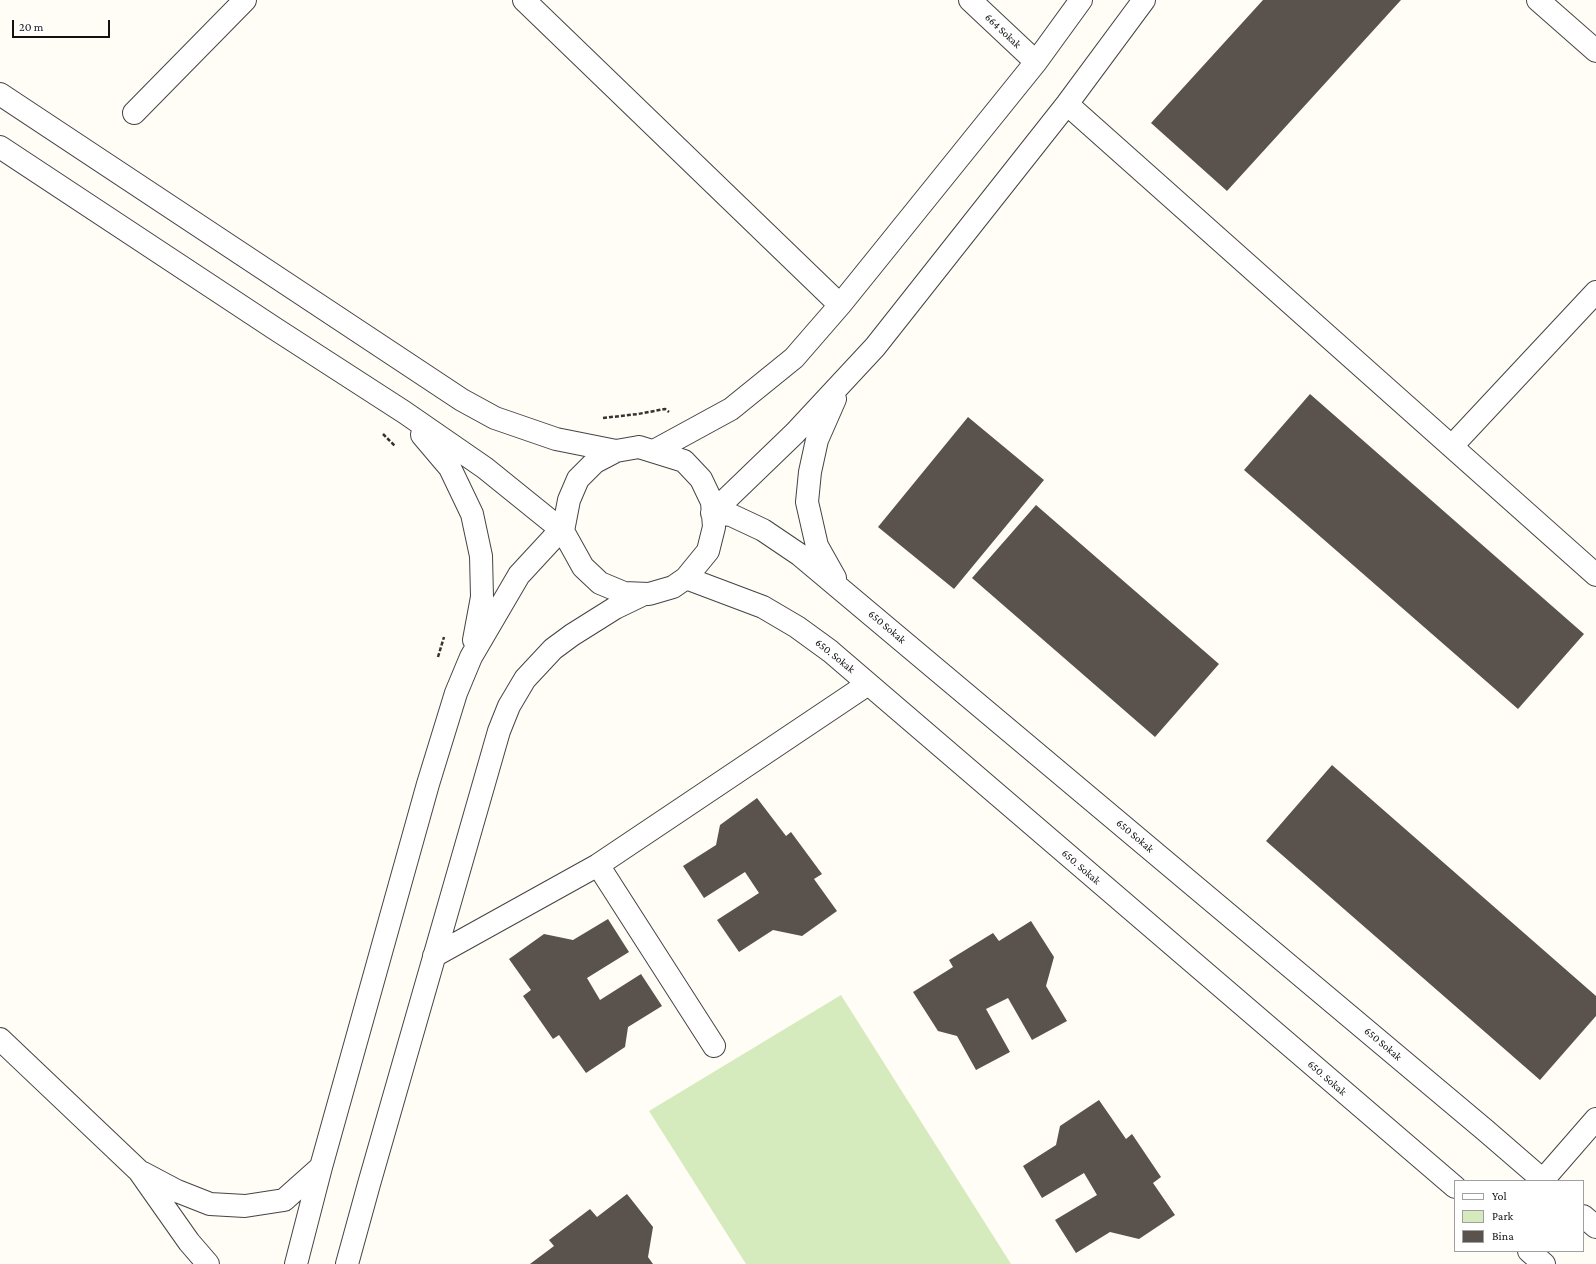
<!DOCTYPE html>
<html>
<head>
<meta charset="utf-8">
<style>
  body { margin:0 }
  #map { position:relative; width:1596px; height:1264px; overflow:hidden; background:#fffdf5; font-family:"Crimson Pro",serif }
  canvas { display:block }
  .legend { position:absolute; left:1454px; top:1180px; width:130px; height:72px; box-sizing:border-box; background:#fff; border:1px solid #a0a0a0; margin:0; padding:5px 7px; list-style:none; font-size:12px; color:#111 }
  .legend li { display:flex; align-items:center; gap:8px; height:20px }
  .legend b { width:20px; border:1px solid #a0a0a0 }
  .scale { position:absolute; left:12px; top:20px; width:98px; height:18px; box-sizing:border-box; border:2px solid #111; border-top:0; padding-left:5px; font-size:12px; line-height:14px; white-space:nowrap; color:#111; -webkit-text-stroke:3px #fff; paint-order:stroke }
</style>
</head>
<body>
<div id="map">
<canvas width="1596" height="1264"></canvas>
<ul class="legend">
<li><b style="height:5px;background:#fff"></b>Yol</li>
<li><b style="height:11px;background:#d5ebbd"></b>Park</li>
<li><b style="height:11px;background:#5a524d"></b>Bina</li>
</ul>
<div class="scale">20 m</div>
</div>
<script>
const ctx = document.querySelector('canvas').getContext('2d');
ctx.lineJoin = 'round';
function paint(path, color) { ctx.fillStyle = color; ctx.fill(path, 'evenodd'); }
const shape = rows => new Path2D(rows.map(r => 'M' + r).join(''));
function stroke(path, color, width, dash) { ctx.strokeStyle = color; ctx.lineWidth = width; ctx.lineCap = dash ? 'butt' : 'round'; ctx.setLineDash(dash || []); ctx.stroke(path); }
function drawText(font, color, halo, rows, align = 'center') {
  ctx.font = font + ' "Crimson Pro",serif'; ctx.lineWidth = 4; ctx.setLineDash([]); ctx.textBaseline = 'middle'; ctx.strokeStyle = halo; ctx.fillStyle = color; for (const [text, x, y, turn = 0] of rows) {
    ctx.save(); ctx.translate(x, y); ctx.rotate((+turn || 0) * Math.PI / 180); ctx.textAlign = isNaN(turn) ? turn : align; if (halo) ctx.strokeText(text, 0, 0); ctx.fillText(text, 0, 0); ctx.restore();
  }
}
paint(shape([
  [841,995,1011,1264,746,1264,649,1111]
]), '#d5ebbd');
paint(shape([
  [1263,0,1401,0,1227,191,1151,123],
  [1310,394,1584,634,1518,709,1244,470],
  [968,417,1044,480,954,589,878,527],
  [1036,505,1219,664,1155,737,972,578],
  [1332,765,1596,996,1596,1016,1540,1080,1266,841],
  [757,798,786,836,791,832,822,874,814,879,837,911,802,936,773,930,739,952,717,920,759,893,745,872,704,898,683,866,716,845,720,825],
  [608,919,629,952,587,978,600,1000,641,974,662,1006,628,1027,625,1047,586,1073,559,1035,553,1039,523,996,531,990,509,959,544,934,573,940],
  [1031,921,1054,957,1046,986,1067,1021,1032,1040,1008,998,986,1009,1010,1052,976,1070,957,1036,938,1031,913,992,953,967,949,960,993,933,999,941],
  [1099,1100,1126,1139,1132,1134,1161,1177,1153,1183,1175,1215,1139,1239,1110,1232,1076,1253,1055,1220,1097,1195,1084,1173,1042,1198,1023,1166,1056,1145,1060,1126],
  [627,1194,653,1227,648,1257,653,1264,530,1264,554,1246,549,1240,590,1209,597,1217]
]), '#5a524d');
const minor = shape([
  [524,0,840,305],
  [970,0,1036,62],
  [1538,0,1596,51],
  [0,94,462,400,495,418,556,439,616,451],
  [1067,104,1596,575],
  [134,113,245,0],
  [0,147,274,328,404,412,485,468,563,531,556,535,519,575,471,657,456,693,428,784,321,1167,296,1264],
  [835,399,817,440,810,472,807,502,817,546,835,578],
  [422,435,450,468,472,514,481,556,482,597,474,640],
  [1452,446,1596,292],
  [639,447,684,461,701,479,712,502,714,527,708,551,686,578,673,587,649,594,624,593,600,583,583,567,563,531,569,500,578,479,595,462,616,451,639,447],
  [654,451,731,409,794,358,840,305,1036,62,1081,0],
  [712,513,731,515,763,530,800,555,1485,1130,1544,1181],
  [712,513,795,433,875,347,1067,104,1144,0],
  [686,578,763,607,797,627,830,651,1455,1187],
  [598,865,714,1046],
  [434,956,598,865,868,684],
  [0,1039,139,1171,189,1242,208,1264],
  [143,1173,177,1191,210,1204,245,1206,284,1200,321,1167],
  [1542,1181,1596,1119],
  [1583,1216,1596,1227],
  [1529,1251,1544,1264],
  [347,1264,369,1184,499,731,509,706,525,679,553,649,572,635,615,608,644,594]
]);
stroke(minor, '#444', 24);
stroke(shape([
  [603,418,638,414,665,409,669,412],
  [383,434,395,446],
  [438,657,444,637]
]), '#333', 2.5, [4, 2]);
stroke(minor, '#fff', 22);
drawText('11px', '#111', '#fff', [
  ["664 Sokak",1003,31,43],
  ["650 Sokak",887,627,40],
  ["650. Sokak",835,656,39],
  ["650 Sokak",1135,836,40],
  ["650. Sokak",1081,867,41],
  ["650 Sokak",1383,1044,40],
  ["650. Sokak",1327,1078,41]
]);
</script>
</body>
</html>
